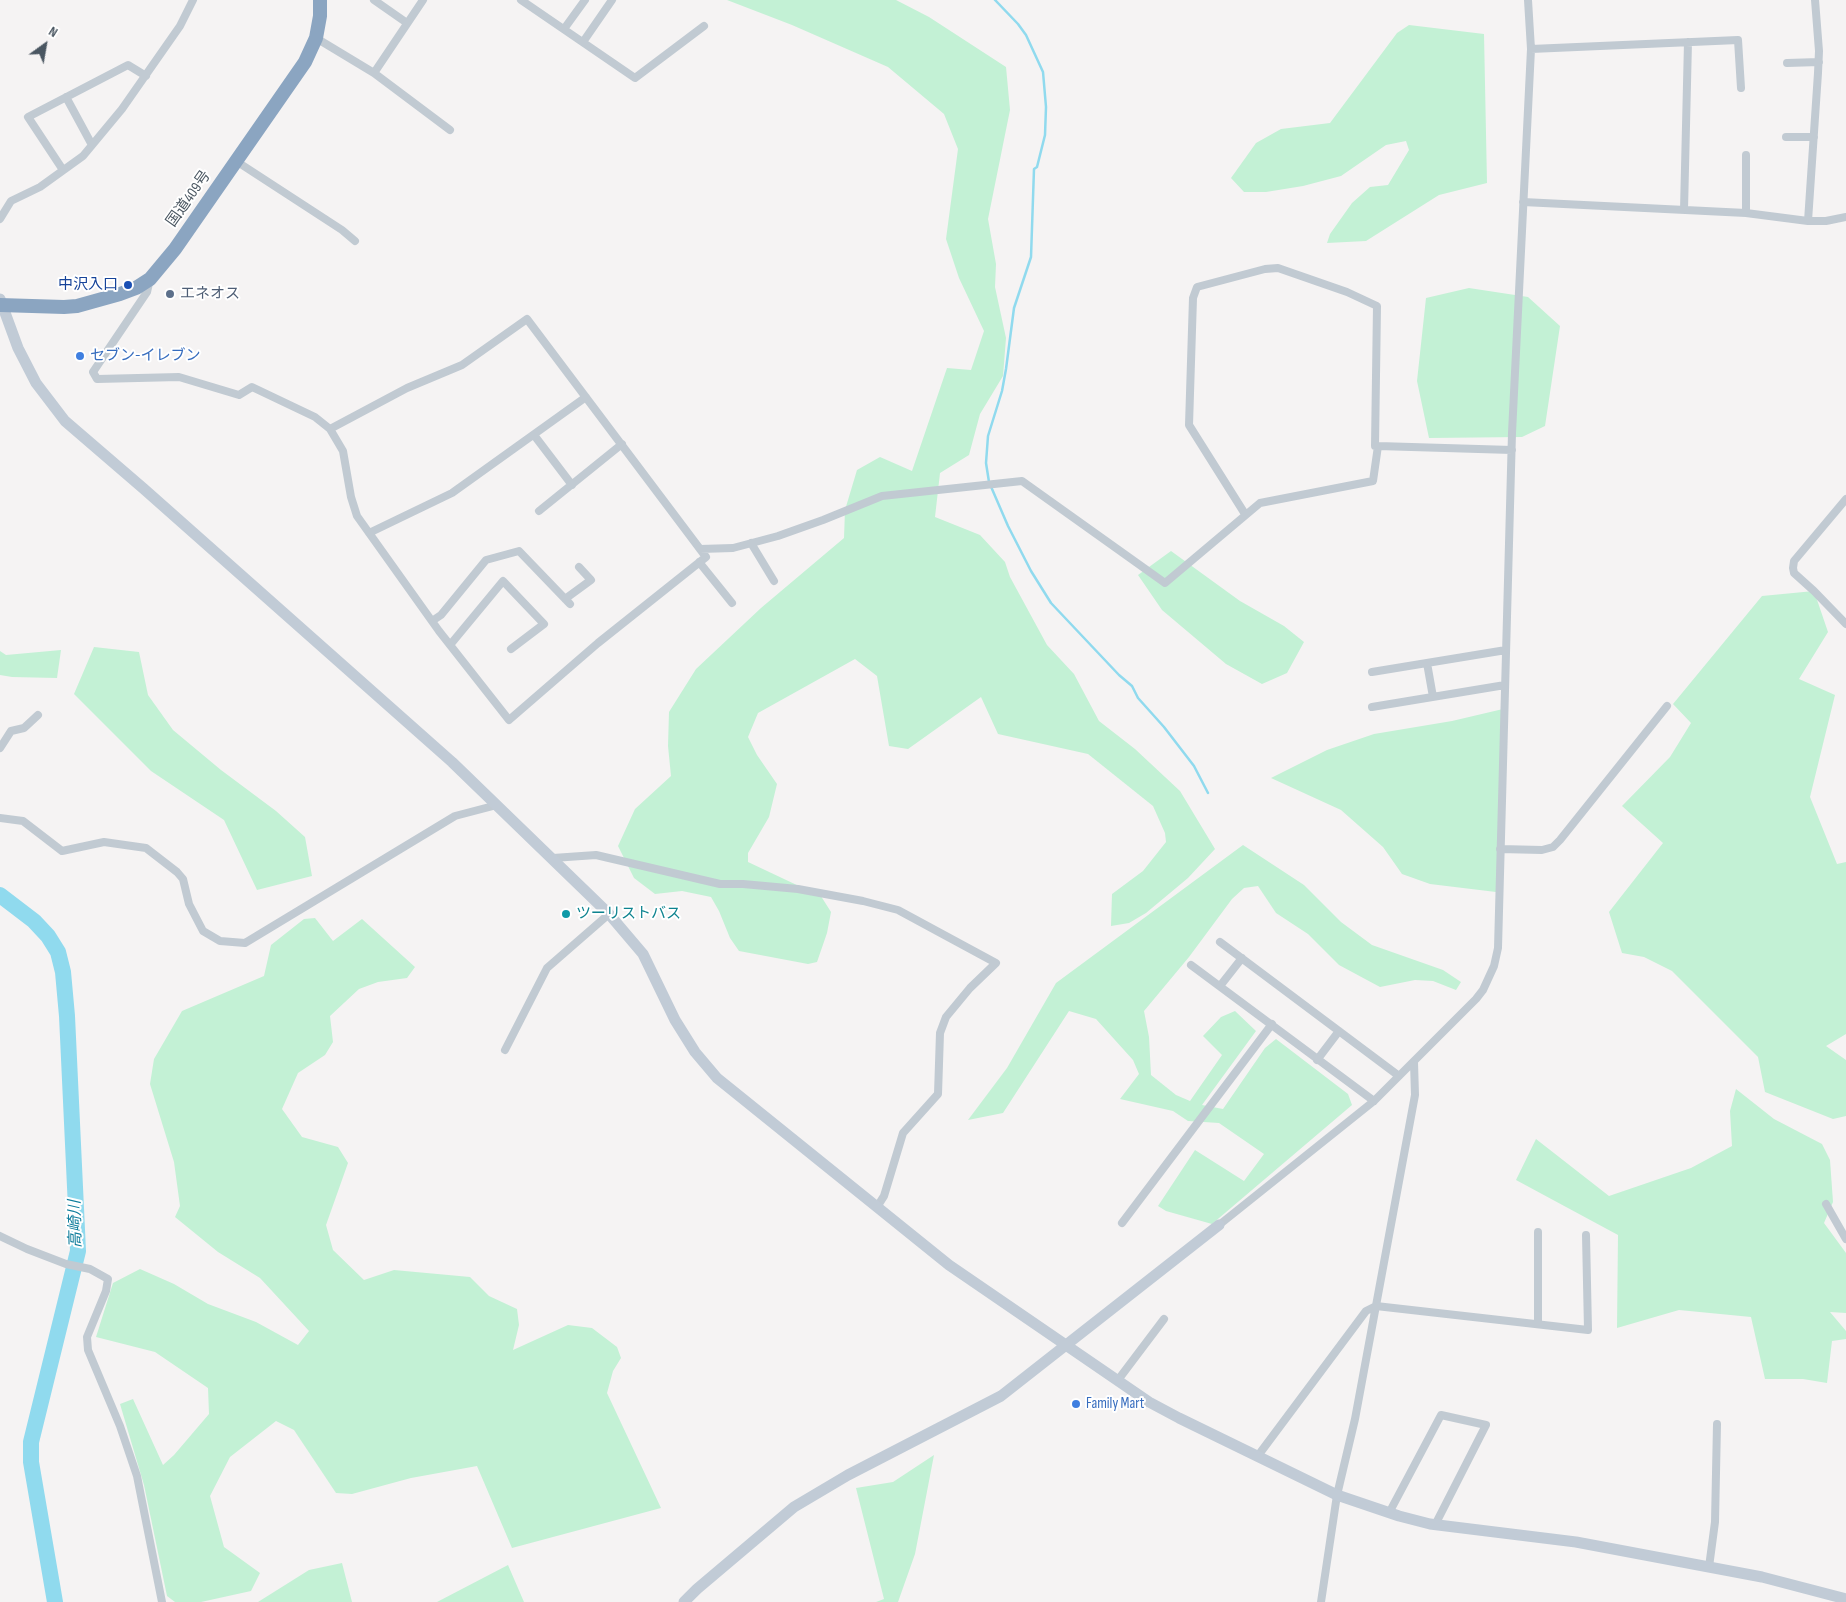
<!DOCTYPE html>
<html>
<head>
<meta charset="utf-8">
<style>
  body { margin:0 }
  #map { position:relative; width:1846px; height:1602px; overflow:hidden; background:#f5f3f3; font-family:"Sofia Sans Condensed",sans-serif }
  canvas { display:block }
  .north { position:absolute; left:20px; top:20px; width:50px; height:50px; -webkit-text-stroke:4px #fff; paint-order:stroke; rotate:32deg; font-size:14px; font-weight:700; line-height:20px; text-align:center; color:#4a5661 }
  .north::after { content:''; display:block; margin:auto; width:18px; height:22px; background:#4a5661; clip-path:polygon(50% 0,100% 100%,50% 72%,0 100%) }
</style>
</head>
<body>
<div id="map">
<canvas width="1846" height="1602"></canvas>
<div class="north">N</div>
</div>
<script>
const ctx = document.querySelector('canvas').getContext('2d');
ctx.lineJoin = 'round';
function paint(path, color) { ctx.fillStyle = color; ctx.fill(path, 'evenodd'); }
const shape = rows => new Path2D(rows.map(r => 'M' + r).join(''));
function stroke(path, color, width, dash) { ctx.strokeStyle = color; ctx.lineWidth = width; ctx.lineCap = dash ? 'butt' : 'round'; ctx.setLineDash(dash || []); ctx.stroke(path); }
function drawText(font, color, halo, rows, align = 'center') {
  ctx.font = font + ' "Sofia Sans Condensed","Noto Sans JP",sans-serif'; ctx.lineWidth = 4; ctx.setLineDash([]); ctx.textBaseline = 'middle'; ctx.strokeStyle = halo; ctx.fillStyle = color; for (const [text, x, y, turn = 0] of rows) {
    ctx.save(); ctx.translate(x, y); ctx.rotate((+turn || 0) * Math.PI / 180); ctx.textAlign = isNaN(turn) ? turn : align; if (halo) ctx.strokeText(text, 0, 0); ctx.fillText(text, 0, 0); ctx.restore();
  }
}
paint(shape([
  [727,0,896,0,929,17,1006,67,1010,110,988,219,996,264,995,287,1006,338,1003,376,980,414,969,455,940,473,935,517,980,535,1005,562,1010,577,1047,645,1074,674,1099,721,1135,749,1180,791,1215,849,1188,878,1146,913,1129,923,1111,926,1112,894,1143,871,1166,842,1165,833,1153,806,1088,754,998,734,981,697,908,749,889,746,877,676,855,659,758,713,748,737,757,755,777,784,769,817,748,853,748,862,801,887,819,893,831,912,827,933,817,962,808,964,739,951,730,938,719,911,711,897,682,891,655,894,634,878,618,846,635,809,671,776,668,746,669,712,696,669,761,608,844,538,845,510,857,470,880,457,912,471,947,368,971,370,984,331,959,278,946,239,958,149,944,114,888,67,792,25],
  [1409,25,1484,34,1487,183,1439,195,1366,241,1327,243,1330,234,1352,203,1370,187,1388,185,1409,150,1406,141,1386,145,1341,176,1303,186,1266,192,1244,192,1231,178,1256,143,1281,129,1330,123,1397,33],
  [1469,288,1528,297,1560,326,1545,426,1522,437,1429,438,1417,381,1426,298],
  [1171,551,1240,601,1284,626,1304,642,1287,673,1262,684,1226,664,1162,610,1138,575],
  [1814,591,1828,632,1799,679,1835,695,1810,797,1837,864,1846,862,1846,1034,1826,1046,1846,1060,1846,1116,1833,1119,1765,1092,1758,1057,1672,971,1644,957,1622,953,1609,912,1663,843,1622,806,1670,757,1691,723,1673,704,1762,596],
  [94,647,139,652,148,695,173,730,221,770,276,811,305,837,312,876,257,890,224,820,151,771,74,694],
  [61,650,57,678,12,677,0,675,0,651,6,655],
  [1503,709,1496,892,1430,884,1402,874,1383,847,1341,810,1271,778,1327,750,1374,734,1452,721],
  [1243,845,1304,885,1341,922,1372,945,1443,970,1461,982,1456,990,1433,981,1415,980,1380,987,1339,965,1308,934,1276,913,1258,886,1244,888,1232,899,1189,957,1144,1011,1149,1037,1151,1075,1176,1095,1190,1101,1222,1055,1203,1036,1221,1017,1235,1011,1256,1031,1202,1105,1223,1109,1265,1048,1276,1039,1348,1094,1352,1105,1212,1224,1166,1211,1158,1206,1195,1150,1244,1181,1264,1154,1219,1123,1188,1121,1173,1111,1120,1099,1139,1074,1133,1060,1096,1019,1069,1011,1003,1113,968,1120,1007,1068,1056,983],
  [315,918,333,941,362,919,415,967,407,978,378,982,359,989,330,1016,333,1042,325,1055,298,1073,282,1109,302,1137,338,1147,348,1163,326,1225,333,1250,364,1280,394,1270,470,1277,489,1296,517,1309,519,1325,513,1350,568,1325,592,1328,617,1347,621,1358,613,1371,607,1393,661,1508,512,1548,477,1466,411,1478,352,1494,336,1493,294,1430,276,1421,230,1457,210,1496,224,1547,260,1573,251,1591,201,1602,175,1602,167,1596,144,1485,120,1404,133,1399,163,1465,174,1455,209,1414,208,1388,155,1352,96,1337,113,1283,140,1269,174,1284,208,1304,256,1322,298,1345,309,1331,260,1278,218,1252,175,1217,180,1206,174,1162,150,1084,154,1059,182,1011,264,976,271,945,304,919],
  [1736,1089,1774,1119,1822,1144,1830,1160,1833,1202,1824,1223,1846,1253,1846,1313,1830,1312,1846,1331,1846,1339,1832,1341,1827,1383,1803,1379,1765,1379,1751,1317,1679,1310,1617,1328,1618,1235,1516,1180,1536,1139,1609,1196,1691,1168,1732,1146,1730,1111],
  [934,1455,915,1554,898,1602,876,1602,884,1599,856,1488,893,1482],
  [342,1563,352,1602,258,1602,309,1570],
  [508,1565,524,1602,437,1602]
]), '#c3f1d5');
stroke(shape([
  [995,0,1018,24,1026,35,1043,72,1046,107,1045,135,1037,167,1034,169,1031,257,1014,308,1006,369,1002,391,988,436,986,463,989,482,1008,526,1031,571,1051,603,1119,675,1132,686,1138,698,1164,727,1194,766,1208,793]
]), '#90daee', 2.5);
stroke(shape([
  [0,895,34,921,48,936,58,952,63,972,67,1016,78,1251,31,1442,31,1462,55,1602]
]), '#90daee', 16);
stroke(shape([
  [374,0,407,23],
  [521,0,635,78,704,26],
  [564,29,585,0],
  [316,38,374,73,450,130],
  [583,42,612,0],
  [1531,49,1738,40,1741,88],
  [1787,63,1819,62],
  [374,73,423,0],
  [66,97,92,145],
  [1786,137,1814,137],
  [1746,155,1746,213],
  [236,161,342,230,355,241],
  [63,170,28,117,128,65,146,76],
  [1523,202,1746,213,1808,221,1826,221,1846,217],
  [1684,210,1688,42],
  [0,219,11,201,40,187,83,156,122,109,180,26,193,0],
  [1808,221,1818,73,1819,51,1815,0],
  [150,279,147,292,93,372,97,379,179,377,239,395,252,387,315,417,330,429,343,451,351,497,357,516,439,631,509,720,598,643,706,557,527,319,462,365,407,388,330,429],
  [534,435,572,485],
  [1378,446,1512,450],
  [1846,499,1794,561,1793,568,1794,573,1814,591,1846,624],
  [539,511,622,444],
  [369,533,452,493,586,397],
  [751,543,774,581],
  [700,549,733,548,778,536,823,520,882,496,1022,481,1165,583,1260,503,1373,481,1378,446,1375,446,1377,306,1347,292,1278,268,1265,269,1197,287,1193,298,1189,425,1245,514],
  [699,562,732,603],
  [565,599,591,580,579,567],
  [432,621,441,615,486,560,519,551,570,604],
  [450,645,503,581,544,624,511,649],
  [1427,663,1433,697],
  [1372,672,1506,650],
  [1372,707,1505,685],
  [0,748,11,731,24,728,38,715],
  [0,818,23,821,62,851,104,842,146,848,177,872,183,879,189,904,203,931,220,941,245,943,455,816,497,805],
  [1500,849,1542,850,1553,847,1560,840,1667,706],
  [553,858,596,855,720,884,743,884,798,889,863,901,898,910,996,963,970,988,946,1017,940,1033,938,1094,903,1133,884,1196,877,1207],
  [1220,942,1399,1076],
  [1191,965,1374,1101],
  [1220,986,1242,958],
  [505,1050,547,968,609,914],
  [1317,1060,1339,1031],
  [1826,1204,1846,1239],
  [1122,1223,1272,1024],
  [1219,1225,1374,1101,1476,999,1483,990,1494,966,1498,948,1512,433,1531,49,1528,0],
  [0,1236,27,1249,66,1264,90,1269,108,1279,106,1291,87,1337,88,1350,120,1426,137,1476,162,1602],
  [1538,1323,1538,1232],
  [1118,1380,1164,1319],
  [1257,1457,1366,1311,1376,1306,1588,1330,1586,1235],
  [1389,1513,1441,1415,1486,1425,1435,1525],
  [1709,1567,1715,1522,1717,1424],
  [1321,1602,1337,1495,1355,1419,1415,1095,1414,1062]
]), '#c1cad2', 8);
stroke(shape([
  [0,299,18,348,36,383,65,421,144,489,452,762,609,914,643,954,675,1020,695,1052,717,1078,949,1265,1149,1402,1179,1418,1337,1495,1399,1516,1430,1524,1576,1542,1762,1577,1846,1599],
  [684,1602,697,1589,794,1507,848,1475,1001,1396,1219,1225]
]), '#c1cbd6', 11);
stroke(shape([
  [0,305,64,307,77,306,120,294,136,288,150,279,175,249,305,62,316,38,320,16,320,0]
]), '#8ba5c1', 14);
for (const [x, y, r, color] of [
  [128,285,5,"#1a4fb4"],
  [170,294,5,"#5c6f8a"],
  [80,356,5,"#3f7fe0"],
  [566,914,5,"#0f9aa8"],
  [1076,1404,5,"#3f7fe0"]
]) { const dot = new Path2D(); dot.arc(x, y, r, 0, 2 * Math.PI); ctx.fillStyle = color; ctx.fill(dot); stroke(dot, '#fff', 2); }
drawText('15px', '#4a5661', '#fff', [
  ["国道409号",189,199,-55]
]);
drawText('15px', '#164399', '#fff', [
  ["中沢入口",118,285]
], 'right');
drawText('15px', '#4e5e75', '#fff', [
  ["エネオス",180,294]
], 'left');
drawText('15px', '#366cbe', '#fff', [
  ["セブン-イレブン",90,356],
  ["Family Mart",1086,1404]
], 'left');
drawText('15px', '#0d838f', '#fff', [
  ["ツーリストバス",576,914]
], 'left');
drawText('italic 16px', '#0c7c9b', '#fff', [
  ["高崎川",76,1224,-91]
]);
</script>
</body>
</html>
